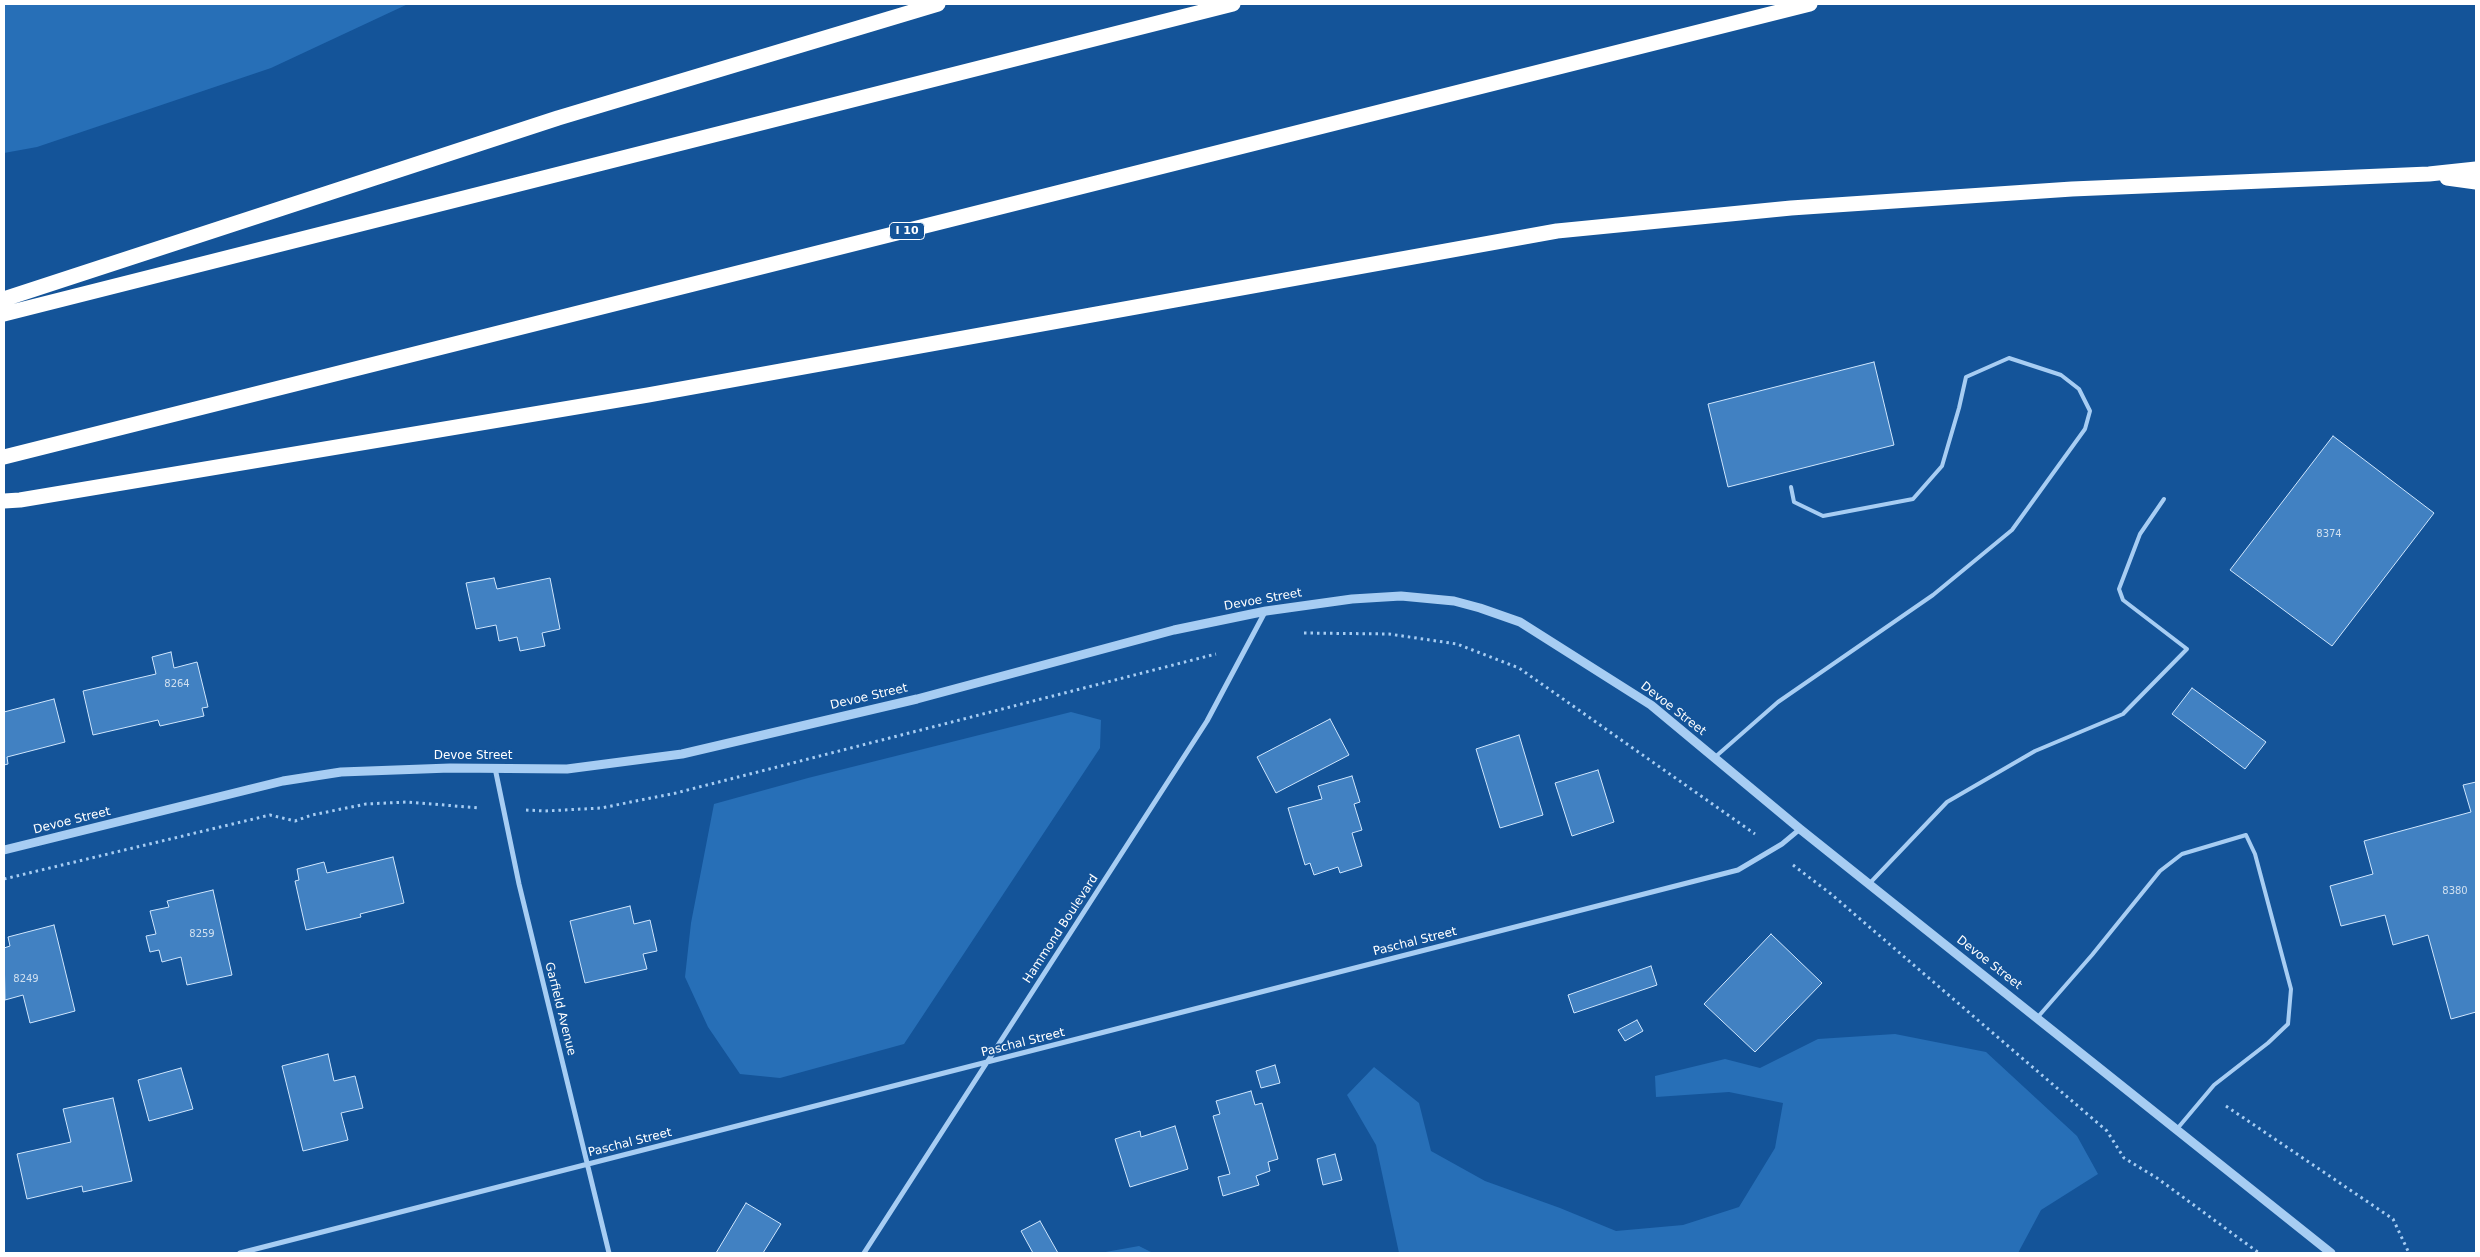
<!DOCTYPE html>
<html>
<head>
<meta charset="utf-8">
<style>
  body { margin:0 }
  #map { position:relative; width:2480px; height:1257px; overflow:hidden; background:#145499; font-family:"DejaVu Sans",sans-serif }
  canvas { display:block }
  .frame { position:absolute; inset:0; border:5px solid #fff; pointer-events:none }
</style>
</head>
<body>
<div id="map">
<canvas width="2480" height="1257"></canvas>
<div class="frame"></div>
</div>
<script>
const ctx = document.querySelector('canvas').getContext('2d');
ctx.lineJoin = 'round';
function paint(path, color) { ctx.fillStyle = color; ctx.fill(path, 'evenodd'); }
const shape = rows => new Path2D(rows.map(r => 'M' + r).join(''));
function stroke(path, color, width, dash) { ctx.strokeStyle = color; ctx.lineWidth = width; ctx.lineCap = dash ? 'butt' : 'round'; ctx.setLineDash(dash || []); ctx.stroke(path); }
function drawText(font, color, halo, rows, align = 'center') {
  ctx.font = font + ' "DejaVu Sans",sans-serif'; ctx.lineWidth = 4; ctx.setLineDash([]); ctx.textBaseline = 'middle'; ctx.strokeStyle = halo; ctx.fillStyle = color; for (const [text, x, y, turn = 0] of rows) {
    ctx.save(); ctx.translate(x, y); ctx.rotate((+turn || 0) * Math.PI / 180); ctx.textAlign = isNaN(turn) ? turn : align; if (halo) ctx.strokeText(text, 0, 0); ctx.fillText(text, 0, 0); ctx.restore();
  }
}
paint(shape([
  [4,4,408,4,271,68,37,147,4,153],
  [1071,712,1101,720,1100,748,904,1044,780,1078,740,1074,708,1027,685,977,691,923,714,804,808,778],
  [1895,1034,1986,1052,2077,1136,2098,1174,2041,1210,2018,1253,1399,1253,1376,1145,1347,1095,1374,1067,1419,1103,1431,1151,1485,1181,1560,1208,1616,1231,1683,1225,1739,1207,1775,1148,1783,1103,1729,1092,1656,1097,1655,1076,1725,1059,1760,1068,1818,1039],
  [1139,1246,1153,1253,1100,1253]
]), '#276fb7');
const building = shape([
  [1874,362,1894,445,1728,487,1708,404,1874,362],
  [2333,436,2434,513,2332,646,2230,570,2333,436],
  [494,578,497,589,550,578,560,629,542,633,545,646,520,651,517,637,499,641,496,625,476,629,466,583,494,578],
  [171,652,174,668,197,662,208,707,202,708,204,716,160,726,158,720,93,735,83,691,156,674,152,657,171,652],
  [2192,688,2266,742,2245,769,2172,714,2192,688],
  [54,699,65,742,7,757,8,764,4,765,4,712,54,699],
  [1330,719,1349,755,1276,793,1257,757,1330,719],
  [1519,735,1543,815,1500,828,1476,749,1519,735],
  [1598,770,1614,822,1572,836,1555,783,1598,770],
  [1352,776,1360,802,1354,804,1362,830,1352,833,1362,866,1340,873,1338,867,1314,875,1310,863,1305,865,1288,808,1322,799,1318,786,1352,776],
  [2476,782,2476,1012,2451,1019,2428,935,2393,945,2385,915,2341,926,2330,886,2373,874,2364,841,2471,812,2463,785,2476,782],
  [393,857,404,903,360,914,361,917,306,930,295,881,299,880,297,869,324,862,327,873,393,857],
  [213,890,232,975,187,985,181,957,162,962,159,950,150,952,146,936,156,934,150,911,169,907,167,901,213,890],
  [630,906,634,924,650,920,657,951,643,954,647,969,585,983,570,921,630,906],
  [54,925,75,1011,30,1023,23,995,5,1000,4,948,10,946,8,937,54,925],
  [1771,934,1822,983,1755,1052,1704,1004,1771,934],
  [1651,966,1657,985,1574,1013,1568,995,1651,966],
  [1637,1020,1643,1031,1625,1041,1618,1030,1637,1020],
  [328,1054,334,1081,355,1076,363,1108,341,1113,348,1140,303,1151,282,1066,328,1054],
  [1275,1065,1280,1083,1261,1088,1256,1071,1275,1065],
  [181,1068,193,1109,149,1121,138,1080,181,1068],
  [1251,1091,1255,1105,1262,1103,1278,1159,1268,1162,1270,1171,1256,1176,1259,1185,1223,1196,1218,1177,1230,1174,1213,1116,1220,1114,1216,1101,1251,1091],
  [113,1098,132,1181,83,1192,82,1186,27,1199,17,1154,71,1142,63,1109,113,1098],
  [1175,1126,1188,1169,1130,1187,1115,1139,1140,1131,1141,1137,1175,1126],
  [1335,1154,1342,1180,1323,1185,1317,1159,1335,1154],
  [746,1203,781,1224,763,1253,716,1253,746,1203],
  [1040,1221,1058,1253,1033,1253,1021,1231,1040,1221]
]);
paint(building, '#4181c2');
stroke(building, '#cfe6fd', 1);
stroke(shape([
  [1304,633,1389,634,1457,644,1519,668,1755,834],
  [526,810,545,811,601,808,676,793,1216,654],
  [1793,865,1831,894,2107,1131,2124,1158,2157,1178,2259,1253],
  [4,879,270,815,295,821,312,815,366,804,407,802,480,808],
  [2226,1106,2393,1219,2409,1253]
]), '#a7cdf3', 3, [2.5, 4]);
stroke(shape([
  [1714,758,1778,702,1933,595,2012,530,2085,429,2090,411,2079,389,2061,375,2009,358,1966,377,1959,408,1942,466,1913,499,1823,516,1794,502,1791,487],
  [1869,884,1947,802,2035,751,2123,714,2187,649,2123,600,2119,589,2140,534,2164,499],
  [2037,1018,2092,955,2160,871,2182,854,2246,835,2255,854,2291,989,2288,1024,2268,1043,2214,1085,2177,1129]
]), '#a7cdf3', 4);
stroke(shape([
  [495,768,519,884,609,1253],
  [240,1253,1738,870,1782,844,1800,829],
  [864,1253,1207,721,1265,612]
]), '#a7cdf3', 5);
stroke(shape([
  [4,850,283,781,341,772,450,768,567,769,682,754,917,699,1174,630,1266,611,1352,599,1401,596,1454,601,1480,608,1520,622,1651,705,1800,829,2331,1253]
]), '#a7cdf3', 9);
stroke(shape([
  [2447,178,2476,182],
  [4,299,558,118,938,4],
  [4,314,1233,4],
  [4,457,1810,4],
  [4,501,20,500,648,395,1557,231,1791,208,2072,189,2429,174,2476,169]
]), '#fff', 15);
drawText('10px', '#d0e0f0', null, [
  ["8374",2329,534],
  ["8264",177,684],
  ["8380",2455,891],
  ["8259",202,934],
  ["8249",26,979]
]);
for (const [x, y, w] of [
  [907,231,35]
]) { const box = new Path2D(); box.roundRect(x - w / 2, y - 8.5, w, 17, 4); ctx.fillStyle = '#145499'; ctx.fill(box); stroke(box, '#fff', 1); }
drawText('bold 11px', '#fff', null, [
  ["I 10",907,231]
]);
drawText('12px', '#fff', '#145499', [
  ["Devoe Street",1263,600,-10],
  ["Devoe Street",869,697,-13],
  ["Devoe Street",1673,709,38],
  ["Devoe Street",473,756],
  ["Devoe Street",72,821,-14],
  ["Hammond Boulevard",1061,929,-57],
  ["Paschal Street",1415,942,-14],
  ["Devoe Street",1989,963,38],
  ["Garfield Avenue",560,1009,76],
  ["Paschal Street",1023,1043,-14],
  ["Paschal Street",630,1143,-14]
]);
</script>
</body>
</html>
